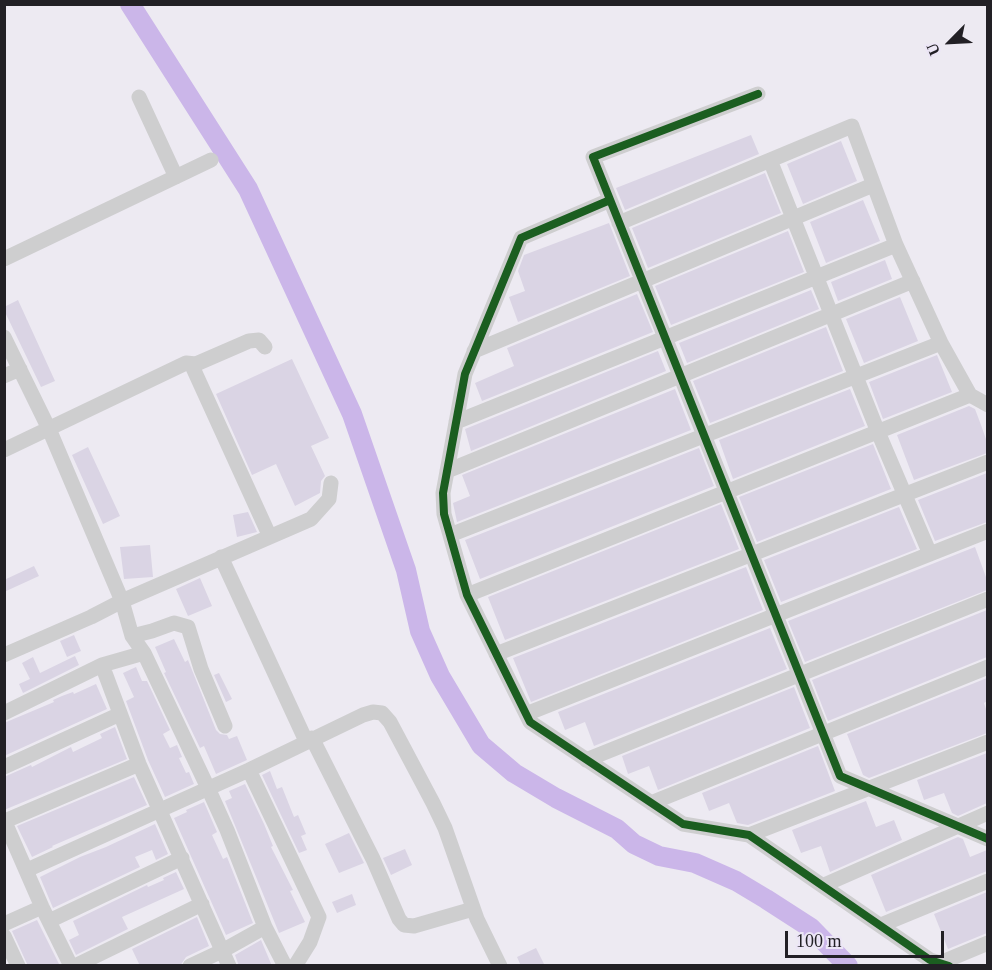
<!DOCTYPE html>
<html>
<head>
<meta charset="utf-8">
<style>
  body { margin:0 }
  #map { position:relative; width:992px; height:970px; overflow:hidden; background:#edeaf2; font-family:Georgia,serif }
  canvas { display:block }
  .frame { position:absolute; inset:0; border:6px solid #222025; pointer-events:none }
  .north { position:absolute; left:920px; top:12px; width:60px; height:60px; -webkit-text-stroke:4px #ece6f6; paint-order:stroke; rotate:246deg; font-size:16px; font-weight:700; line-height:24px; text-align:center; color:#222025 }
  .north::after { content:''; display:block; margin:auto; width:21px; height:27px; background:#222025; clip-path:polygon(50% 0,100% 100%,50% 72%,0 100%) }
  .scale { position:absolute; left:785px; top:931px; width:159px; height:27px; box-sizing:border-box; border:3px solid #222025; border-top:0; padding-left:8px; font-size:18px; line-height:21px; white-space:nowrap; color:#222025; -webkit-text-stroke:4px #ece6f6; paint-order:stroke }
</style>
</head>
<body>
<div id="map">
<canvas width="992" height="970"></canvas>
<div class="frame"></div>
<div class="north">U</div>
<div class="scale">100 m</div>
</div>
<script>
const ctx = document.querySelector('canvas').getContext('2d');
ctx.lineJoin = 'round';
const shape = rows => new Path2D(rows.map(r => 'M' + r).join(''));
function stroke(path, color, width, dash) { ctx.strokeStyle = color; ctx.lineWidth = width; ctx.lineCap = dash ? 'butt' : 'round'; ctx.setLineDash(dash || []); ctx.stroke(path); }
function paint(path, color) { ctx.fillStyle = color; ctx.fill(path, 'evenodd'); }
stroke(shape([
  [130,4,248,189,352,414,406,570,420,631,440,676,481,745,514,773,556,798,617,829,634,844,659,856,695,863,736,881,766,899,811,928,848,966]
]), '#cbb6e9', 20);
paint(shape([
  [751,135,759,154,625,210,616,188],
  [841,141,857,181,803,204,787,164],
  [765,173,781,213,648,268,632,228],
  [863,200,880,241,826,263,810,222],
  [609,223,630,276,518,322,509,297,525,291,518,271,524,255],
  [788,231,804,272,671,325,655,286],
  [885,260,892,279,838,301,831,282],
  [811,290,819,309,687,363,679,343],
  [637,294,653,332,482,401,475,383,514,366,507,348],
  [900,297,918,341,864,363,846,319],
  [18,300,55,381,41,387,4,310,4,307],
  [826,327,843,371,710,423,693,381],
  [658,351,666,371,471,451,465,429],
  [937,355,952,392,883,419,869,382],
  [292,359,329,438,311,446,325,476,321,481,320,493,295,506,276,464,252,475,216,394],
  [675,389,691,430,457,522,453,503,470,496,462,475],
  [850,389,865,426,733,479,719,440],
  [969,406,975,409,981,425,987,442,987,453,914,480,897,435],
  [873,444,891,489,757,542,739,497],
  [88,447,120,516,103,524,72,455],
  [699,448,714,486,480,579,465,540],
  [987,473,987,522,935,541,918,500],
  [721,504,739,549,505,640,488,597],
  [899,507,917,549,781,602,764,560],
  [248,512,257,532,237,537,233,515],
  [150,545,153,577,124,579,120,547],
  [975,547,987,580,987,590,805,662,788,621],
  [34,566,39,576,4,592,4,580],
  [746,567,763,610,531,702,513,658],
  [200,578,212,606,188,616,176,589],
  [987,610,987,657,828,721,812,680],
  [770,628,787,669,594,746,585,722,565,730,558,712],
  [74,635,81,651,67,657,60,641],
  [174,639,185,662,188,660,216,730,220,734,227,735,229,739,237,736,247,760,216,774,204,746,200,748,164,673,166,672,155,647],
  [75,656,79,665,23,693,19,684,30,679,22,663,33,657,40,673],
  [136,667,142,681,147,681,170,730,163,734,170,748,177,745,182,757,179,758,186,773,189,772,194,784,165,797,148,760,126,701,134,697,123,673],
  [219,673,232,699,226,702,214,675],
  [987,678,987,701,984,703,987,712,987,733,869,778,863,775,847,734],
  [96,684,107,709,4,756,4,723,54,702,53,700,62,696,73,692,74,694],
  [794,687,810,728,658,790,649,766,628,774,622,756],
  [115,727,127,759,4,810,4,777,31,765,32,767,71,747,73,752,102,738,100,734],
  [818,746,835,791,748,825,737,823,729,803,709,811,702,793],
  [987,753,987,803,958,816,952,813,944,793,924,800,917,780],
  [270,771,277,789,282,787,294,817,298,815,306,834,301,836,307,850,299,853,262,775],
  [134,777,147,805,52,846,53,847,32,857,17,826],
  [245,784,264,824,273,846,271,847,293,890,290,891,305,922,279,933,225,801,232,798,229,791],
  [866,801,876,827,894,820,902,840,830,872,821,846,801,853,792,830],
  [204,802,217,832,212,835,223,859,227,857,253,923,226,935,174,818,187,812,186,810],
  [155,824,168,854,156,860,152,850,135,857,140,867,53,908,40,877,80,857,106,847],
  [349,833,364,863,339,873,325,844],
  [958,837,963,839,970,857,987,850,987,871,886,912,871,875],
  [405,849,412,865,391,875,383,858],
  [176,872,184,889,122,917,128,929,76,955,69,940,79,935,73,921,147,885,148,887,164,880,163,878],
  [987,892,987,933,948,949,934,914],
  [352,894,356,905,337,913,332,902],
  [197,917,209,946,186,957,180,966,140,966,132,949],
  [37,920,60,966,28,966,12,931],
  [261,940,272,966,239,966,235,955],
  [536,948,545,966,521,966,517,957]
]), '#dad4e4');
stroke(shape([
  [758,94,593,157,840,776,988,839],
  [139,97,176,177],
  [770,160,878,432,930,554],
  [610,200,521,238,465,374,443,493,444,514,467,595,530,722,683,824,749,835,930,960,949,966],
  [619,223,852,126,896,245,941,343,970,395,988,405],
  [4,259,211,160],
  [4,337,49,429,122,601,311,519,329,499,331,483],
  [265,347,259,340,249,341,196,364,193,368,270,537],
  [474,351,873,185],
  [4,376,20,369],
  [456,422,896,245],
  [4,450,186,363,196,364],
  [447,471,913,281],
  [450,535,941,343],
  [221,557,306,741],
  [467,595,970,395],
  [132,636,152,631,174,623,188,627,201,669,225,726],
  [496,654,988,462],
  [4,655,91,617,122,601,132,636,144,653,208,788,227,830,265,927,285,966],
  [102,665,139,764,229,966],
  [4,713,102,665,144,653],
  [526,714,988,531],
  [312,738,373,859,399,919,404,925,414,926,473,909],
  [586,760,988,599],
  [4,767,120,714],
  [249,770,319,917,310,942,295,966],
  [651,803,988,667],
  [4,820,42,907,71,966],
  [5,821,139,764],
  [749,835,988,742],
  [27,870,249,770,363,715,373,712,382,713,390,722,433,803,445,828,477,919,500,966],
  [824,885,988,813],
  [49,921,182,858],
  [4,924,42,907],
  [881,925,988,881],
  [4,936,18,966],
  [940,963,988,943],
  [75,966,202,904],
  [190,966,222,951,265,927]
]), '#cececf', 15);
stroke(shape([
  [758,94,593,157,840,776,988,839],
  [610,200,521,238,465,374,443,493,444,514,467,595,530,722,683,824,749,835,930,960,949,966]
]), '#1b5e20', 8);
</script>
</body>
</html>
